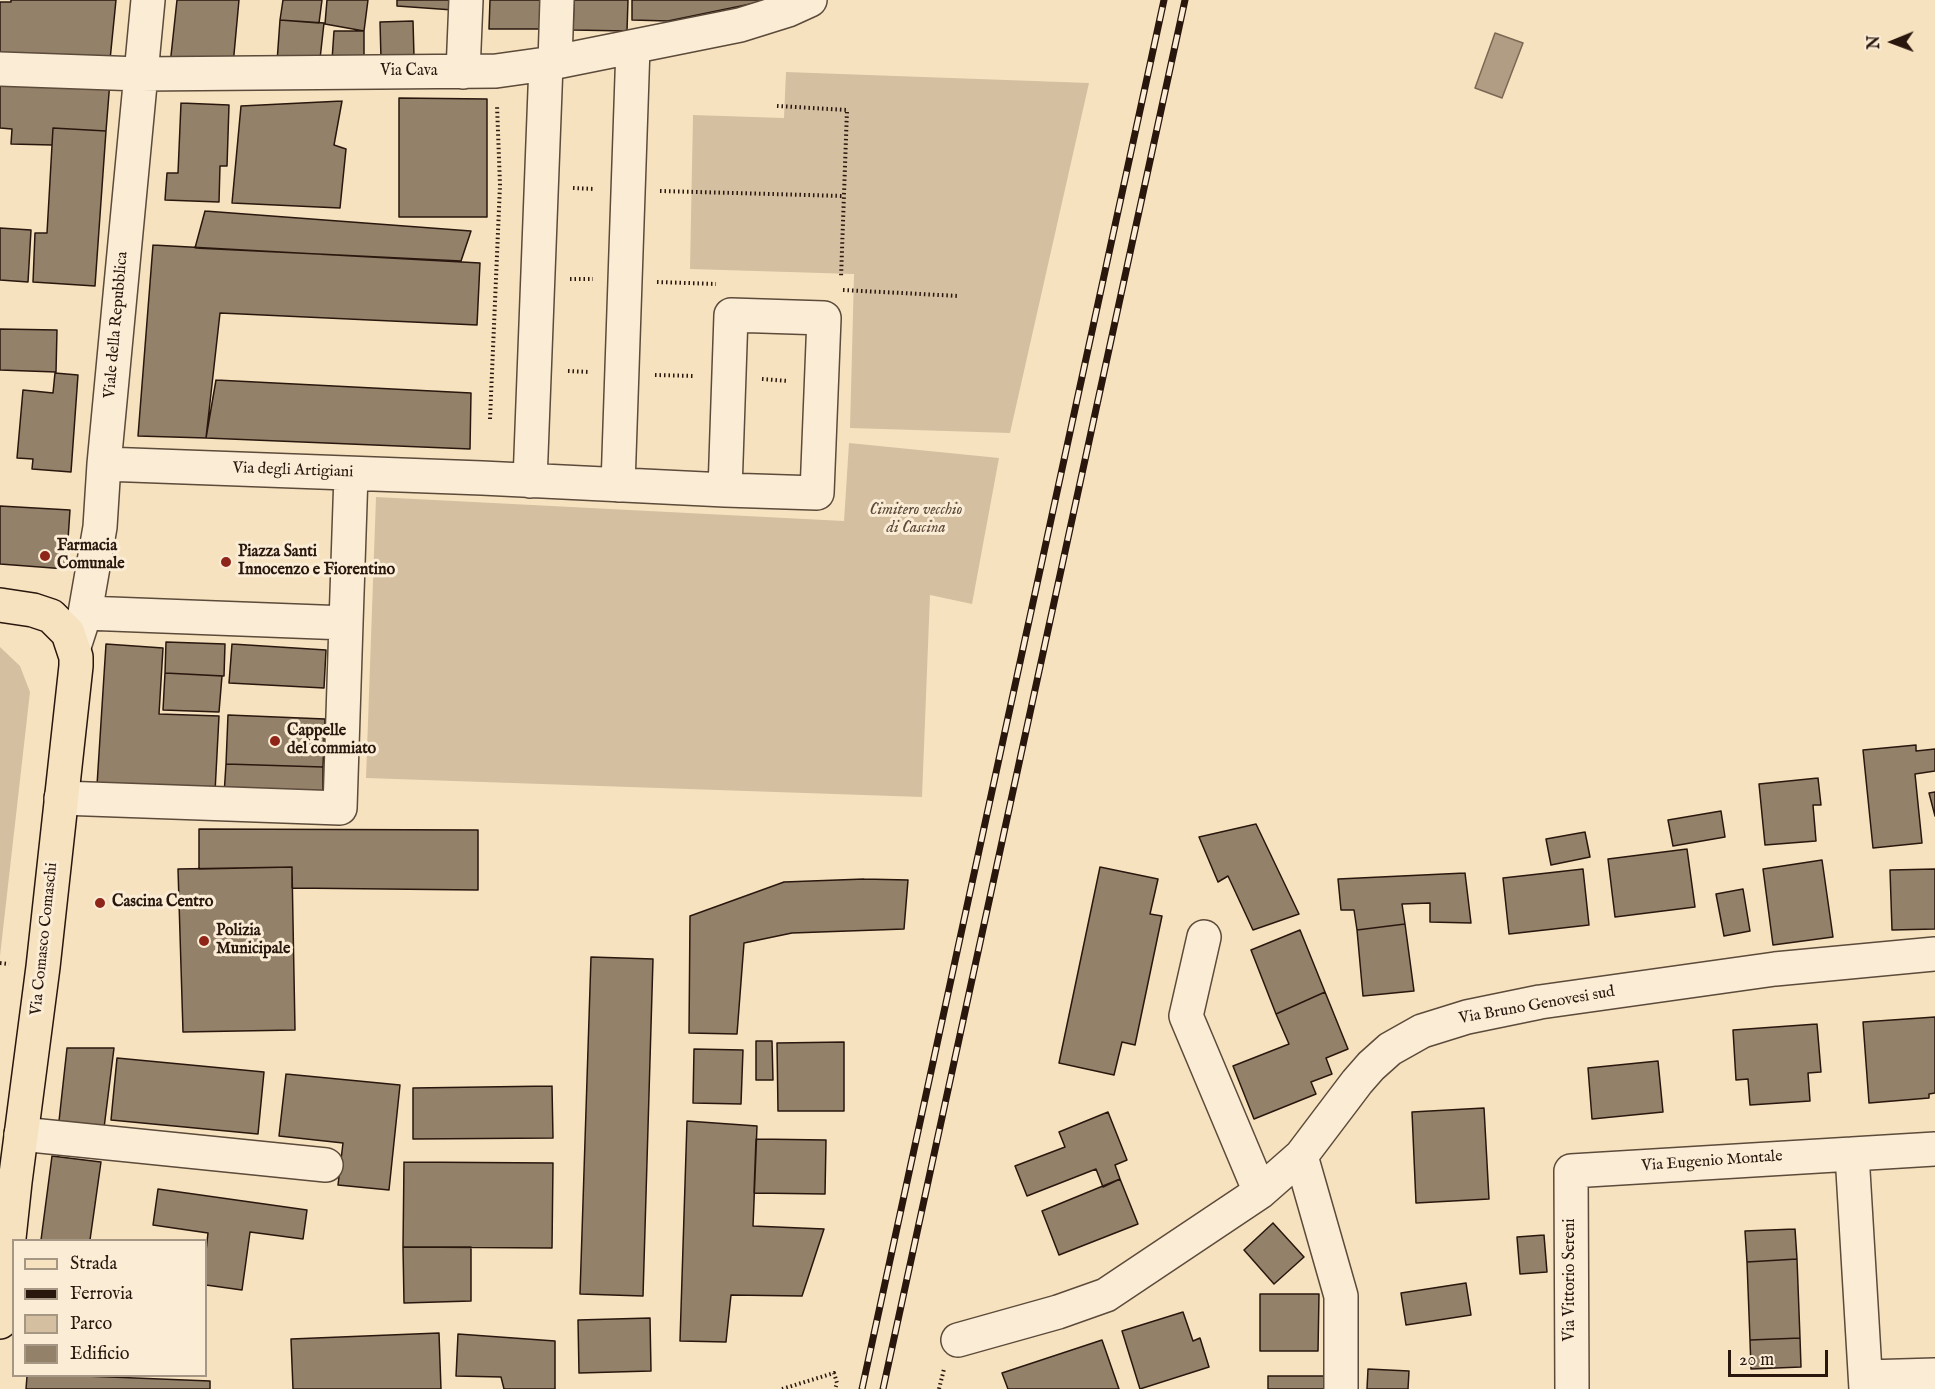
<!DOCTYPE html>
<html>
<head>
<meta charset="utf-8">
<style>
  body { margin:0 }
  #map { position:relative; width:1935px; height:1389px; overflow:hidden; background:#f7e2bf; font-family:"IM FELL English",serif }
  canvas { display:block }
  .legend { position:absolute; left:12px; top:1239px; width:195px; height:138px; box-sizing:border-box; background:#faecd5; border:2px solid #a69785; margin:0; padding:8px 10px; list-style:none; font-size:18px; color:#29170e }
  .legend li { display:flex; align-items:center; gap:12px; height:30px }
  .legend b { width:30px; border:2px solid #a69785 }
  .north { position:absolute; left:1863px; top:12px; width:60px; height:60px; -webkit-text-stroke:4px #faecd5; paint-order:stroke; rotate:269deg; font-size:16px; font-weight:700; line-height:24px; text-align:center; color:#29170e }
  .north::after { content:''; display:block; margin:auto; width:21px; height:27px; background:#29170e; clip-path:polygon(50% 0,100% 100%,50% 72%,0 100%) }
  .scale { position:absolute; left:1728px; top:1350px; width:100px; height:27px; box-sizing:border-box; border:3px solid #29170e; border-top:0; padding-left:8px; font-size:18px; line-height:21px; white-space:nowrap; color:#29170e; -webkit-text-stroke:4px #faecd5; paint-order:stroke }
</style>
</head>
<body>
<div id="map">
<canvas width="1935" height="1389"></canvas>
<ul class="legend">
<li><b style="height:8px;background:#f7e2bf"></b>Strada</li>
<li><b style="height:8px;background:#29170e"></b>Ferrovia</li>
<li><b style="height:16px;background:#d4bfa1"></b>Parco</li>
<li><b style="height:16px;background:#94816a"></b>Edificio</li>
</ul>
<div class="north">N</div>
<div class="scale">20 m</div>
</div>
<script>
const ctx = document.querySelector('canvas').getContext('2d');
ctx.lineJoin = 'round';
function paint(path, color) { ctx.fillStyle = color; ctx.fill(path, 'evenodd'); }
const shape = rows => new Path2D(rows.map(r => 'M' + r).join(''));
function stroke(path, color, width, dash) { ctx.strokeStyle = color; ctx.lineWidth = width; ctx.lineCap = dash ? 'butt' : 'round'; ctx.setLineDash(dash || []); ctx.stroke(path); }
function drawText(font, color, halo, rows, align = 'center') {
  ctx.font = font + ' "IM FELL English",serif'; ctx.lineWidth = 6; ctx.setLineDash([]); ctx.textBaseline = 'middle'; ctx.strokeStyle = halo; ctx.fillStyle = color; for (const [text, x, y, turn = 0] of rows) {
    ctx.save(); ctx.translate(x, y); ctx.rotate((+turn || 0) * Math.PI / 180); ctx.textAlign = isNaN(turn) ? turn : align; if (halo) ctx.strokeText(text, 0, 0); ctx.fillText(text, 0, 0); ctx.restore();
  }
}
paint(shape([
  [786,72,1089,83,1010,433,850,428,854,274,690,269,693,115,784,118],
  [849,443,999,458,972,604,930,595,922,797,366,778,376,497,844,521],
  [0,647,20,666,30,692,0,956]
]), '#d4bfa1');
const water = shape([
  [1495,33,1523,43,1502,98,1475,88,1495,33]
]);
paint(water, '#b19d83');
stroke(water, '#7b6754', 1.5);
const building = shape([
  [11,0,116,0,110,60,0,57,0,2,11,2,11,0],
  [177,0,239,0,233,65,170,65,177,0],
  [283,0,322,0,319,23,280,20,283,0],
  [327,0,368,0,364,31,325,24,327,0],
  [397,0,454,0,453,10,397,6,397,0],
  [490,0,541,0,541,29,489,29,490,0],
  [574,0,628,0,627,31,573,30,574,0],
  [632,0,770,0,668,21,632,20,632,0],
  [280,20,324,23,320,59,277,62,280,20],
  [413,21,414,57,381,59,380,22,413,21],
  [334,31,364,31,364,62,332,60,334,31],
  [0,77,110,81,106,131,53,128,52,145,11,144,12,129,0,128,0,77],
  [399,98,487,99,487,217,399,217,399,98],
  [342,101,334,145,346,149,340,208,232,203,241,106,342,101],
  [181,103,229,105,227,166,220,166,219,202,165,200,167,173,178,173,181,103],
  [53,128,106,131,95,286,33,282,35,233,47,233,53,128],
  [205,211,471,231,461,261,195,248,205,211],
  [0,228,31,230,28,282,0,280,0,228],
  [153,245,480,263,477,325,220,313,206,438,138,436,153,245],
  [0,329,57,330,56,372,0,370,0,329],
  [55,373,78,375,71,472,32,469,33,459,17,458,23,390,53,393,55,373],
  [216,380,471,393,470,449,206,438,216,380],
  [0,506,70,510,66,569,0,564,0,506],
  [166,642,225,644,224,676,165,673,166,642],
  [106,644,163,648,159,714,219,716,215,792,97,785,106,644],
  [232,644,326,650,324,688,229,683,232,644],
  [165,673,222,676,219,712,163,710,165,673],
  [228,715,325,719,323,767,226,764,228,715],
  [1916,745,1916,751,1935,749,1935,771,1915,774,1922,843,1873,848,1863,750,1916,745],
  [226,764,323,767,323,799,224,795,226,764],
  [1818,778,1821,805,1813,805,1816,841,1765,845,1759,784,1818,778],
  [1935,792,1935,816,1929,793,1935,792],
  [1721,811,1725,837,1673,846,1668,820,1721,811],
  [1256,824,1299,914,1253,930,1228,876,1218,882,1199,837,1256,824],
  [199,829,478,830,478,890,292,888,292,867,199,869,199,829],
  [1585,832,1590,857,1551,865,1546,839,1585,832],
  [1687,849,1695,907,1615,917,1608,859,1687,849],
  [1822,860,1833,937,1773,945,1763,869,1822,860],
  [292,867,295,1030,183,1032,178,869,292,867],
  [1100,867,1158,879,1150,914,1162,916,1135,1045,1122,1042,1114,1075,1059,1063,1100,867],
  [1583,869,1589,925,1509,934,1503,878,1583,869],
  [1935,869,1935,929,1892,930,1890,870,1935,869],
  [1465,873,1471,923,1430,922,1430,903,1402,904,1405,924,1357,930,1354,910,1341,910,1338,879,1465,873],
  [864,879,908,880,904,929,792,933,744,943,737,1034,689,1033,690,916,784,882,864,879],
  [1743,889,1750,931,1724,936,1716,894,1743,889],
  [1405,924,1414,991,1363,996,1357,930,1405,924],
  [1300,930,1325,992,1276,1014,1251,950,1300,930],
  [591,957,653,959,643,1296,580,1294,591,957],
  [1325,992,1348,1049,1326,1058,1332,1074,1311,1082,1316,1094,1254,1119,1233,1066,1289,1044,1276,1014,1325,992],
  [1935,1017,1935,1093,1929,1094,1929,1098,1869,1103,1863,1022,1935,1017],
  [1817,1024,1821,1072,1808,1073,1810,1101,1750,1105,1748,1079,1736,1080,1733,1030,1817,1024],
  [756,1041,772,1041,773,1080,756,1080,756,1041],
  [844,1042,844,1111,778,1111,777,1043,844,1042],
  [67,1048,114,1048,104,1128,59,1121,67,1048],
  [694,1049,743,1050,741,1104,693,1103,694,1049],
  [117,1058,264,1072,258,1134,111,1120,117,1058],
  [1658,1061,1663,1112,1592,1119,1588,1068,1658,1061],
  [286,1074,400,1085,389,1190,338,1185,343,1143,279,1136,286,1074],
  [552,1086,553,1138,413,1139,413,1088,552,1086],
  [1484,1108,1489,1199,1416,1203,1412,1112,1484,1108],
  [1108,1112,1127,1160,1115,1165,1120,1179,1103,1187,1096,1169,1027,1196,1015,1166,1065,1147,1059,1132,1108,1112],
  [687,1121,757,1126,753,1226,824,1229,802,1296,731,1295,726,1342,680,1341,687,1121],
  [756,1139,826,1140,825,1194,754,1193,756,1139],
  [52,1156,101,1162,90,1240,41,1240,52,1156],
  [404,1162,553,1163,552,1248,403,1247,404,1162],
  [1120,1179,1138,1224,1059,1255,1042,1211,1120,1179],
  [158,1189,307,1210,303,1239,250,1232,242,1290,206,1285,206,1251,208,1233,153,1225,158,1189],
  [1273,1223,1304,1257,1274,1284,1244,1250,1273,1223],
  [1795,1229,1797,1259,1747,1262,1745,1231,1795,1229],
  [1544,1235,1547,1272,1520,1274,1517,1237,1544,1235],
  [403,1247,471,1247,471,1301,404,1303,403,1247],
  [1797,1259,1800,1338,1750,1340,1747,1262,1797,1259],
  [1466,1283,1471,1315,1406,1325,1401,1293,1466,1283],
  [1260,1294,1319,1294,1318,1351,1260,1351,1260,1294],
  [1183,1312,1193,1341,1200,1338,1209,1367,1140,1389,1122,1331,1183,1312],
  [650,1318,651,1371,579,1373,578,1320,650,1318],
  [439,1333,441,1389,293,1389,291,1339,439,1333],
  [458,1334,555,1341,555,1389,504,1389,501,1377,456,1376,458,1334],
  [1800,1338,1801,1367,1751,1369,1750,1340,1800,1338],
  [1102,1340,1119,1389,1008,1389,1002,1373,1102,1340],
  [1368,1369,1409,1371,1408,1389,1367,1389,1368,1369],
  [27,1376,85,1376,210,1381,210,1389,26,1389,27,1376],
  [1268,1376,1331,1376,1331,1389,1268,1389,1268,1376]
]);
paint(building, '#94816a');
stroke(building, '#29170e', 1.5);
const minor = shape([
  [555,62,557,0],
  [0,69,140,74,496,71,546,64,740,25,788,10,810,0],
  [463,72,466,0],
  [104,464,482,478,725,490,817,493,824,318,731,315,725,490],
  [530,481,546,64],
  [618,485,633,47],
  [85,613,346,623,351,474],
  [74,647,85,613,100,527,104,464,148,0],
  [61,798,340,808,346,623],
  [1204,937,1186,1016,1260,1192],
  [21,1134,326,1165],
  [1852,1154,1866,1389],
  [1301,1156,1341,1296,1341,1389],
  [958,1340,1058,1312,1106,1295,1260,1192,1301,1156,1357,1082,1371,1066,1390,1049,1422,1031,1467,1017,1540,1002,1775,969,1935,954],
  [1866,1377,1935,1375],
  [1572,1389,1571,1171,1935,1149]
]);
const major = shape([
  [0,605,33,610,51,616,68,633,76,657,76,666,43,967,15,1182,0,1322]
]);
stroke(minor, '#5c4a3a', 36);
stroke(major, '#29170e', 36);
stroke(shape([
  [777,106,847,110,841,278],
  [573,188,595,189],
  [660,191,844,196],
  [570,279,593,279],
  [657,282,716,284],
  [843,290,959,296],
  [568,371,590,372],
  [655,375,695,376],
  [762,379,788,381],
  [490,419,500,185,497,105],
  [0,963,9,964],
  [782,1389,834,1373,837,1383,835,1389],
  [939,1389,944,1369]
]), '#29170e', 4, [1.5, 3]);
stroke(minor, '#faecd5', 33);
stroke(major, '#f7e2bf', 33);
const rail = shape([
  [862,1389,1164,0],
  [883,1389,1185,0]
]);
stroke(rail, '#29170e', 7);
stroke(rail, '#faecd5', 4.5, [14]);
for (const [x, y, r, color] of [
  [45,556,6,"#8f2418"],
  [226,562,6,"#8f2418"],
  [275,741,6,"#8f2418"],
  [100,903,6,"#8f2418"],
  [204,941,6,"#8f2418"]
]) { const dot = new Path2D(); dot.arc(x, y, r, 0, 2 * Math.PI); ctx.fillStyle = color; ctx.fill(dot); stroke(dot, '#faecd5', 2); }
drawText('16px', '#29170e', '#faecd5', [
  ["Via Cava",409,72],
  ["Viale della Repubblica",117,325,-85],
  ["Via degli Artigiani",293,471,2],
  ["Via Comasco Comaschi",45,939,-84],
  ["Via Bruno Genovesi sud",1537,1006,-10],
  ["Via Eugenio Montale",1712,1162,-4],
  ["Via Vittorio Sereni",1571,1280,-90]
]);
drawText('italic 16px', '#5c493a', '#faecd5', [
  ["Cimitero vecchio",916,511],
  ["di Cascina",916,529]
]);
drawText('bold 16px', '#29170e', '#faecd5', [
  ["Farmacia",57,547],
  ["Comunale",57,565],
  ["Piazza Santi",238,553],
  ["Innocenzo e Fiorentino",238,571],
  ["Cappelle",287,732],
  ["del commiato",287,750],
  ["Cascina Centro",112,903],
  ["Polizia",216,932],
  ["Municipale",216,950]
], 'left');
</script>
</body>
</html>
